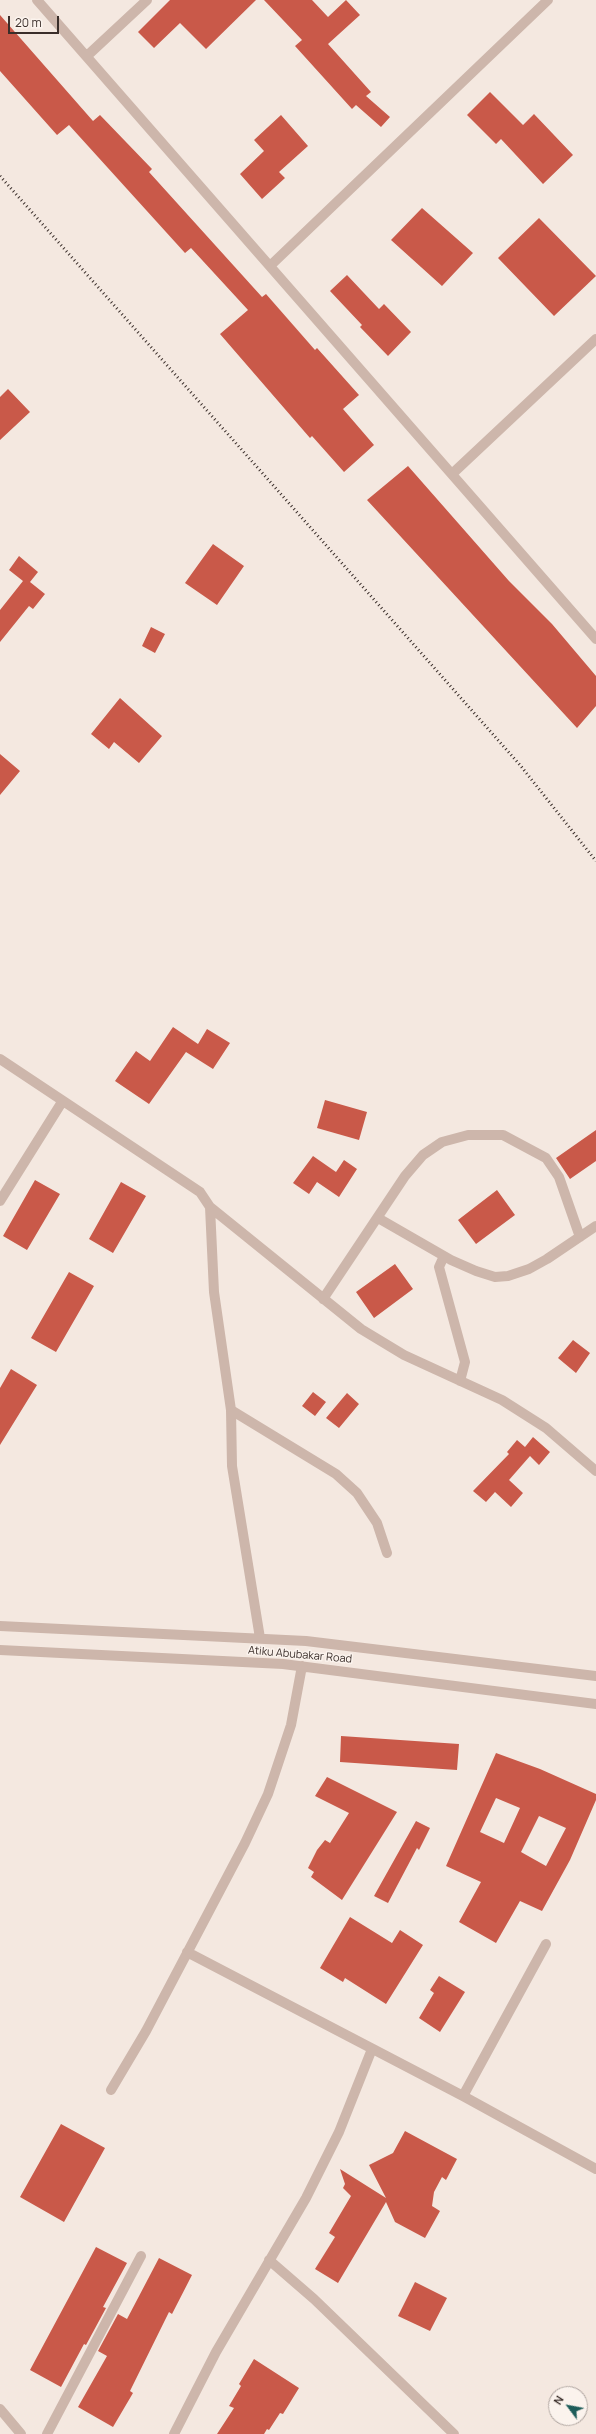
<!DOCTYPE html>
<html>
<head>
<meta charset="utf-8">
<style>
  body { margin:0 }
  #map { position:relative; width:596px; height:2434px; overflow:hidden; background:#f4e8e0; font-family:Manrope,sans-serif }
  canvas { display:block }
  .north { position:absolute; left:548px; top:2386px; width:40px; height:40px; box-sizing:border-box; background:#fbf3ed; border:1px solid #aea49f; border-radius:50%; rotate:302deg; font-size:11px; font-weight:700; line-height:16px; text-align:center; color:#3a2e2a }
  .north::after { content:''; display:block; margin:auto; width:14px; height:18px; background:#1e5d5a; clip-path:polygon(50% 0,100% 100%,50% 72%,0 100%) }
  .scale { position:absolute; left:8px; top:16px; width:51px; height:18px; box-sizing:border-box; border:2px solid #3a2e2a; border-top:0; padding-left:5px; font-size:12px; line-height:14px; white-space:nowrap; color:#3a2e2a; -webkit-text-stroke:3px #fbf3ed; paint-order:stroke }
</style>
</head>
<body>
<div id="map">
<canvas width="596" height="2434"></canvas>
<div class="north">N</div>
<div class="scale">20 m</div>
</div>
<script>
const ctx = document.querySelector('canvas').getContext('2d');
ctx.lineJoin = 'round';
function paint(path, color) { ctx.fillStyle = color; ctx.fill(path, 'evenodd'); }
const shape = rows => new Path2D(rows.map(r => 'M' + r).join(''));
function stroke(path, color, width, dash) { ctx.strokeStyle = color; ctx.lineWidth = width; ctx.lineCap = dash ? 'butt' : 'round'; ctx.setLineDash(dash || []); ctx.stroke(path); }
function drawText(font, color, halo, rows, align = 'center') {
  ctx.font = font + ' Manrope,sans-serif'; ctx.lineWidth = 3; ctx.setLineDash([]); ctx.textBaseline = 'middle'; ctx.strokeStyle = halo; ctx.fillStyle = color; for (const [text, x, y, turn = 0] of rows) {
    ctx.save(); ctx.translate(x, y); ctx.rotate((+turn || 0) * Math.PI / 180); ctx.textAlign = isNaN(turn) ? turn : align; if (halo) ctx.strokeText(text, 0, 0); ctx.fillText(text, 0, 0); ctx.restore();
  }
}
paint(shape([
  [170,0,256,0,206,49,180,23,154,48,138,32],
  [264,0,312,0,328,17,346,0,360,15,328,44,371,92,366,96,390,117,381,127,356,105,352,109,295,46,302,40],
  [0,15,93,121,100,115,152,169,149,172,262,297,266,294,315,350,317,348,359,395,343,409,374,445,344,472,312,436,310,438,220,334,248,310,191,248,185,253,69,125,57,135,0,71],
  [490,92,523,125,534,114,573,155,543,184,501,139,496,144,467,115],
  [281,115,308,146,279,172,285,178,262,199,240,174,264,151,254,140],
  [422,208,473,253,442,286,391,240],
  [539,218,596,276,554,316,498,258],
  [347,275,379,309,384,304,411,332,388,356,360,327,362,325,330,291],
  [8,389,30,412,0,440,0,397],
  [408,466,509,581,552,624,596,676,596,706,577,728,367,500],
  [213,544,244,566,217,605,185,583],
  [19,556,38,572,30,582,45,594,33,609,29,606,0,642,0,610,23,581,9,570],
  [151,627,165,634,155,653,142,646],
  [120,698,162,736,139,763,114,742,109,749,91,734],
  [0,754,20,771,0,795],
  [173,1027,198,1044,207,1029,230,1043,213,1069,186,1052,149,1104,115,1081,136,1051,150,1061],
  [325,1100,367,1112,359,1140,317,1128],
  [596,1130,596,1161,570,1179,556,1158],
  [313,1156,336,1172,344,1160,357,1169,339,1197,317,1182,309,1194,293,1183],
  [35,1180,60,1194,27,1250,3,1236],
  [121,1182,146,1196,113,1253,89,1239],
  [497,1190,515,1215,476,1244,458,1220],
  [395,1264,413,1289,374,1318,356,1292],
  [69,1272,94,1286,56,1352,31,1338],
  [573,1340,590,1353,576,1373,558,1358],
  [11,1369,37,1385,0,1445,0,1388],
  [313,1392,326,1402,315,1416,302,1406],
  [347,1393,359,1404,339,1428,326,1418],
  [533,1437,550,1452,539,1465,530,1456,509,1480,523,1493,511,1507,495,1492,486,1502,473,1491,509,1454,507,1452,517,1440,525,1447],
  [341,1736,459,1744,457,1770,340,1762],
  [496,1753,540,1769,596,1794,596,1800,570,1860,542,1911,520,1901,496,1943,459,1922,481,1882,446,1866],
  [496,1798,520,1808,504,1843,480,1832],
  [539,1816,566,1828,546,1866,521,1852],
  [327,1777,397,1812,342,1900,311,1877,314,1872,308,1868,317,1850,325,1840,330,1843,349,1813,315,1796],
  [416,1821,430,1828,419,1850,417,1848,388,1903,374,1896],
  [350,1917,392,1943,400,1930,423,1945,386,2004,345,1978,343,1982,320,1968],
  [439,1976,465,1992,440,2032,419,2018,434,1993,430,1990],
  [61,2124,105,2148,64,2222,20,2197],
  [405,2131,457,2159,446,2180,442,2177,434,2192,432,2206,440,2211,425,2238,395,2222,386,2202,338,2283,315,2269,335,2237,329,2233,351,2196,343,2188,345,2184,340,2169,386,2198,369,2165,393,2153],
  [96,2247,127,2263,103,2307,106,2308,86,2345,84,2344,61,2387,30,2370],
  [159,2258,192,2275,172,2314,169,2312,130,2391,133,2393,113,2427,78,2407,107,2356,98,2351,118,2314,127,2319],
  [415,2282,447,2298,430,2331,398,2316],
  [254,2359,299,2388,283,2414,280,2413,269,2430,267,2429,264,2434,217,2434,234,2408,229,2406,241,2386,239,2384]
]), '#c95949');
stroke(shape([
  [37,0,596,639],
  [88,55,147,0],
  [271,265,548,0],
  [452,474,596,339],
  [0,1059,200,1192,210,1207,361,1329,404,1355,502,1400,546,1428,596,1471],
  [0,1201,62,1102],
  [210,1207,214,1292,231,1410,232,1466,260,1638],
  [378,1218,451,1260,476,1271,495,1277,508,1276,529,1269,547,1259,596,1226],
  [444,1256,439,1267,465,1362,460,1381],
  [323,1299,405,1176,423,1155,442,1142,468,1135,503,1135,546,1158,559,1177,580,1237],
  [231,1410,336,1474,357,1493,377,1523,387,1553],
  [0,1626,306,1641,596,1676],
  [0,1650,283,1664,596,1704],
  [187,1952,463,2096,596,2169],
  [111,2090,146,2031,245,1843,268,1794,291,1725,302,1666],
  [463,2096,546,1944],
  [269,2260,314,2299,454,2434],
  [0,2409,21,2434],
  [47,2434,141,2256],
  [174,2434,216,2352,306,2198,339,2132,372,2049]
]), '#cdb6ab', 10);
stroke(shape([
  [0,176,520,765,596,861]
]), '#3a2e2a', 3, [1, 3]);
drawText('11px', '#3a2e2a', '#fbf3ed', [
  ["Atiku Abubakar Road",300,1655,5]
]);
</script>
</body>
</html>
